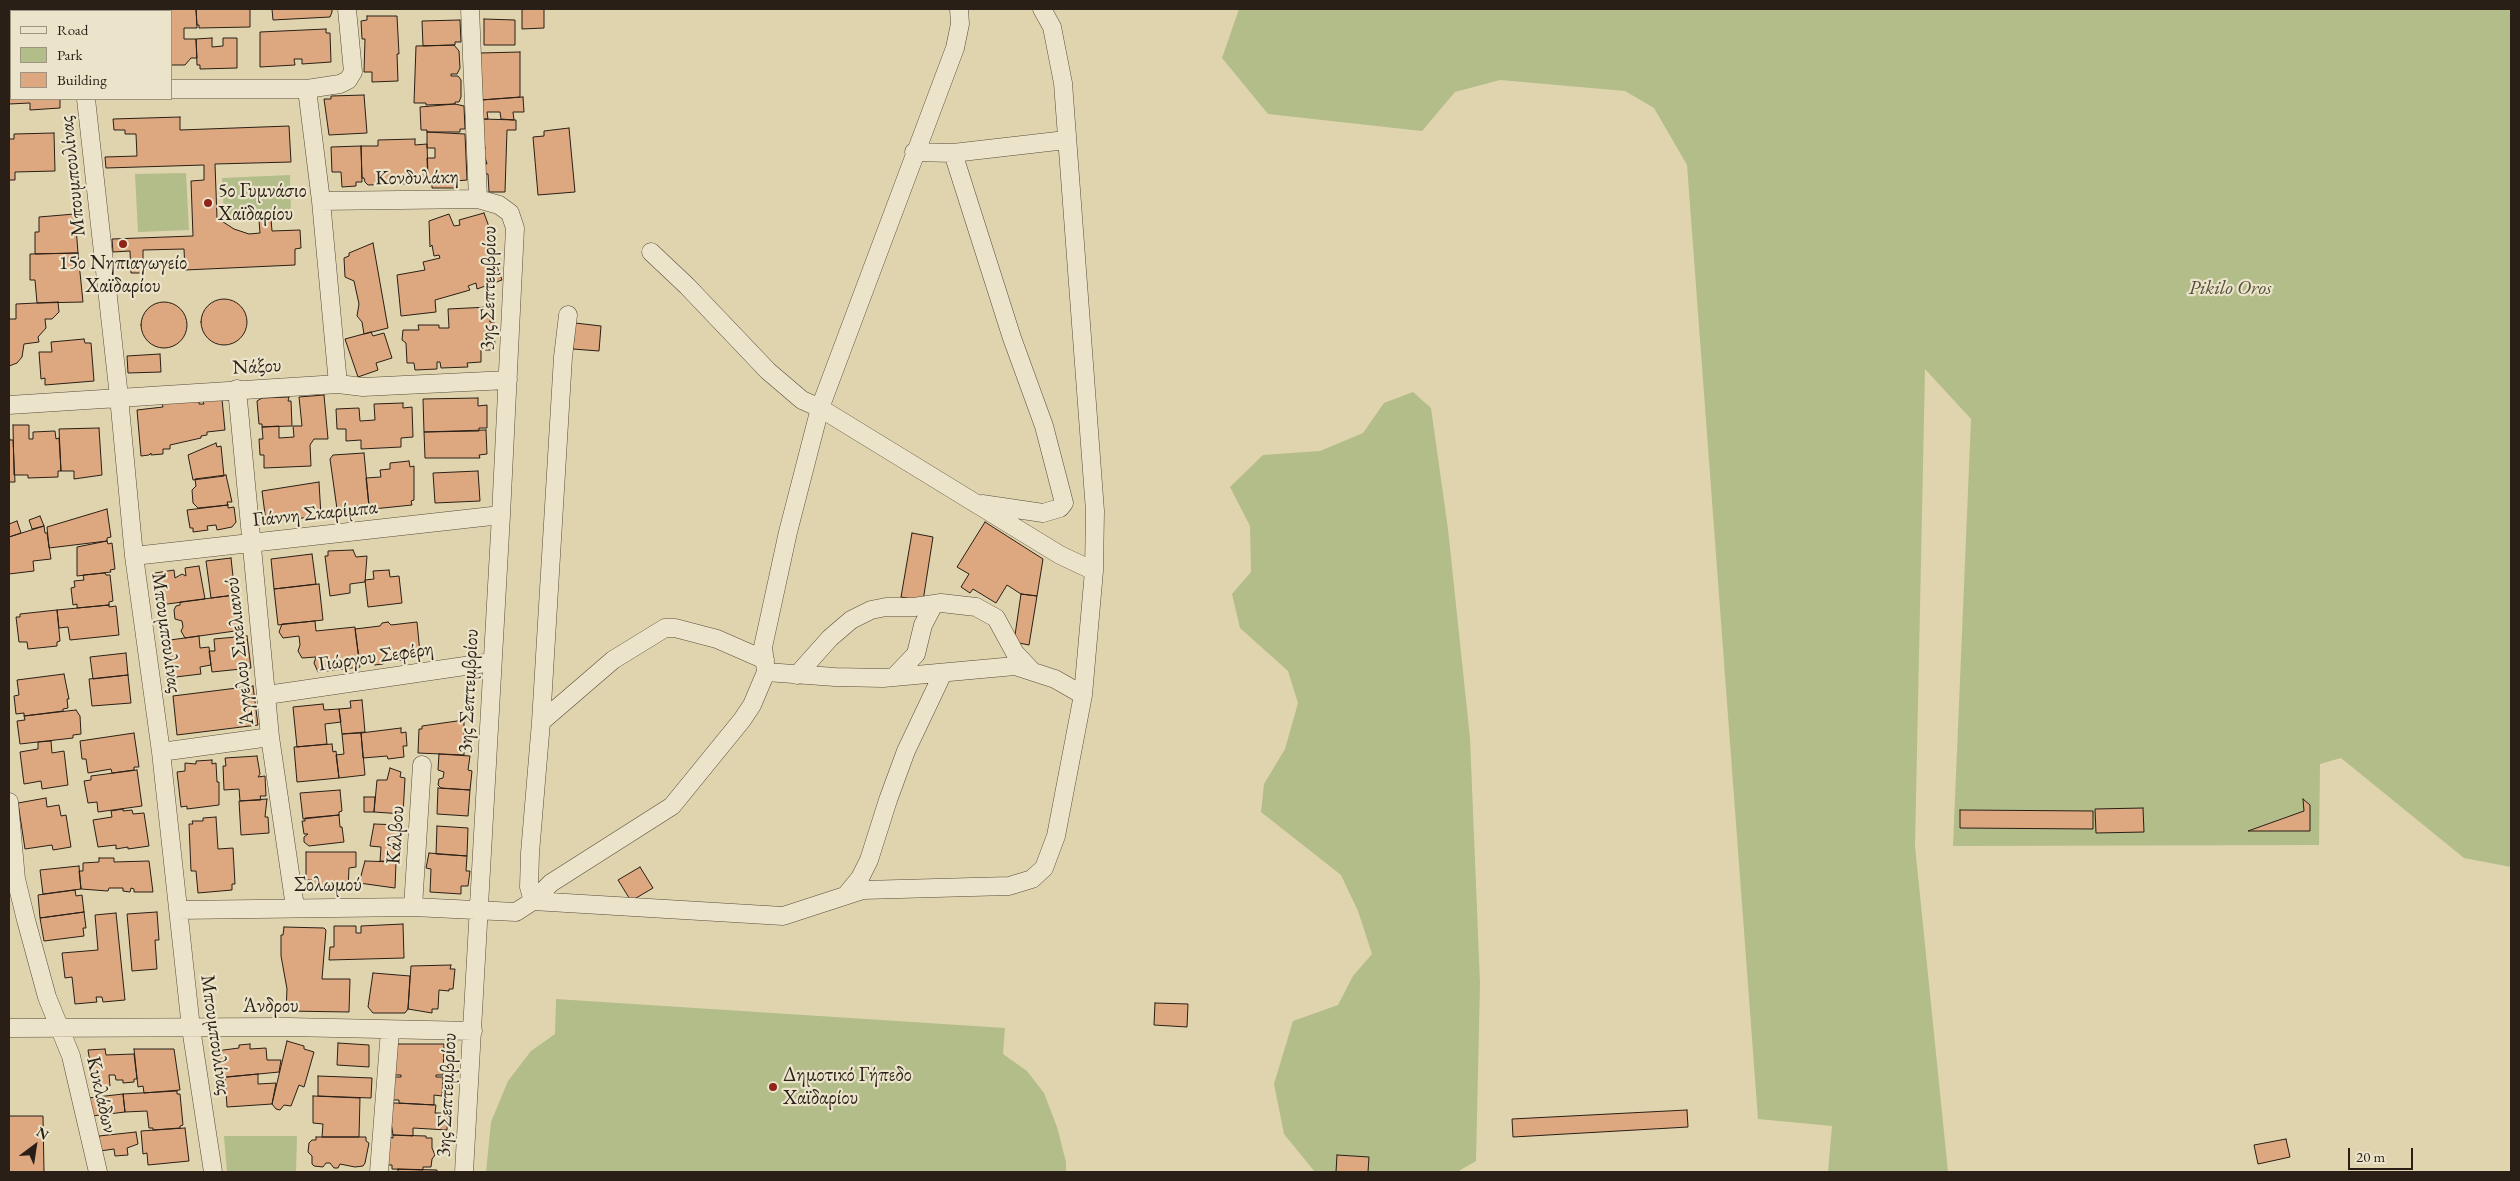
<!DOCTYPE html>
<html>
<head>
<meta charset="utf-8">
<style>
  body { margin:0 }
  #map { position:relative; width:2520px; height:1181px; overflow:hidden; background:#e0d4ae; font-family:"EB Garamond",serif }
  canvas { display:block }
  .frame { position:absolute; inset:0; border:10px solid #291f16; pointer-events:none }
  .legend { position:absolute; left:10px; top:10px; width:162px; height:90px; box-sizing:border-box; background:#ebe3ca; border:1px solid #9d9582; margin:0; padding:6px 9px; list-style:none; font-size:15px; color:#291f16 }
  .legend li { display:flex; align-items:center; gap:10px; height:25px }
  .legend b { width:25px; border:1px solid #9d9582 }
  .north { position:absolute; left:10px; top:1121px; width:50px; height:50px; -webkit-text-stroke:4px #ebe3ca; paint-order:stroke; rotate:31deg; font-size:14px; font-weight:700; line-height:20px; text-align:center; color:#291f16 }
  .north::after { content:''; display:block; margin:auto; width:18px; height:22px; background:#291f16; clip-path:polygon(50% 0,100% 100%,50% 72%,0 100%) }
  .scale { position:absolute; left:2348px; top:1148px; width:65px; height:22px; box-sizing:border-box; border:2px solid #291f16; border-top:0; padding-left:6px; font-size:15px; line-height:18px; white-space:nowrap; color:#291f16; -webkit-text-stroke:4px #ebe3ca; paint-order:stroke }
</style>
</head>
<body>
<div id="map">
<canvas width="2520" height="1181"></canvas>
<div class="frame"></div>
<ul class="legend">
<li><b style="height:6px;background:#ebe3ca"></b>Road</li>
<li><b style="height:14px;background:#b2bd8a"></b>Park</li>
<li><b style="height:14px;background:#dda87f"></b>Building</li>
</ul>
<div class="north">N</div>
<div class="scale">20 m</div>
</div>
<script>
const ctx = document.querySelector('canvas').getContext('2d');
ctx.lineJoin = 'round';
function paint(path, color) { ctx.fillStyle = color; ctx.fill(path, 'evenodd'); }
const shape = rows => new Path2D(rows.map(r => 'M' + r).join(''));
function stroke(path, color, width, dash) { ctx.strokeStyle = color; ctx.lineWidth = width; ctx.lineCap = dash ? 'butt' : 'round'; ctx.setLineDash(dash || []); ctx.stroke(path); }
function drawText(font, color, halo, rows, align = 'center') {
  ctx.font = font + ' "EB Garamond",serif'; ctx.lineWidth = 4.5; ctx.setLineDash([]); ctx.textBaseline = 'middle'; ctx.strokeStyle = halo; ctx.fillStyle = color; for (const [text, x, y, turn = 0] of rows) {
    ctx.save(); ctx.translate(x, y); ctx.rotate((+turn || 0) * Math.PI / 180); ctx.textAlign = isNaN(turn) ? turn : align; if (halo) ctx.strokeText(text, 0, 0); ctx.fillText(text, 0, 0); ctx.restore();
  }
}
paint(shape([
  [1239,9,2511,9,2511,867,2464,858,2341,758,2320,764,2319,845,1953,846,1971,419,1925,369,1915,846,1948,1172,1828,1172,1832,1126,1758,1119,1687,165,1654,108,1625,91,1500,80,1455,92,1422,131,1268,114,1222,58],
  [186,173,189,230,138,232,135,174],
  [290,175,291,213,224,216,222,178],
  [1413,392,1431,408,1448,529,1470,738,1480,983,1476,1161,1457,1172,1315,1172,1284,1134,1274,1084,1293,1021,1338,1005,1353,976,1372,954,1358,911,1341,875,1261,812,1264,784,1285,749,1298,703,1288,671,1240,628,1232,594,1251,572,1250,526,1230,487,1263,455,1320,451,1363,433,1384,403],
  [556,999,1005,1028,1003,1054,1027,1071,1044,1093,1057,1127,1066,1162,1066,1172,486,1172,491,1122,508,1081,531,1051,555,1034],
  [224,1136,297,1136,296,1172,227,1172]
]), '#b2bd8a');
const building = shape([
  [99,9,131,9,131,11,97,11,99,9],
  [152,9,196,9,197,28,184,28,184,39,196,39,197,58,191,58,185,65,171,65,171,11,152,11,152,9],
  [196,9,250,9,250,27,199,28,199,25,197,25,196,9],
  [272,9,332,9,332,12,330,17,273,20,272,9],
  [522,9,544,9,544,28,522,29,522,9],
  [367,16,397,16,399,54,397,54,398,81,372,82,372,72,364,72,365,39,362,39,361,21,367,20,367,16],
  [484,19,515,20,515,45,484,45,484,19],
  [460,20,461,42,455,42,455,45,423,46,422,21,460,20],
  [9,28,11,28,11,64,9,64,9,28],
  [326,29,326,33,330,33,331,62,302,64,302,59,294,59,295,65,260,67,260,32,326,29],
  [212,38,212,47,223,46,223,38,237,38,237,68,200,69,200,65,197,65,196,39,212,38],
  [454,45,459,51,460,68,457,74,451,74,451,76,458,76,461,80,461,97,459,102,455,102,455,104,426,105,426,103,414,103,416,46,454,45],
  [520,52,520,97,481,100,480,53,520,52],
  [9,70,11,70,11,99,60,99,60,108,30,110,30,103,9,104,9,70],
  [364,95,367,133,329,135,324,99,331,99,331,96,364,95],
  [523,97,524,112,513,112,514,120,501,119,500,112,487,112,488,119,483,119,481,100,523,97],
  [455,104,464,106,465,129,460,129,460,132,427,132,427,130,421,130,420,107,455,104],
  [180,117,180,130,289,126,291,162,215,164,217,218,234,229,249,234,260,233,259,220,271,219,272,231,300,230,301,248,295,249,295,265,185,270,184,249,143,250,143,273,131,273,130,251,113,252,112,239,193,236,191,181,204,180,204,165,106,168,105,157,137,156,136,134,125,134,125,130,114,130,113,119,180,117],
  [483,119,516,120,516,130,507,130,505,192,489,192,488,174,485,174,484,164,487,164,483,150,485,149,484,140,482,141,483,119],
  [569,128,575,192,538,195,533,137,544,136,544,131,569,128],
  [427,132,465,134,467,180,455,181,455,188,432,188,432,182,428,182,427,158,435,158,435,148,427,148,427,132],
  [54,133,55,171,15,172,15,180,9,180,9,139,14,139,14,134,54,133],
  [415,139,415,145,427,144,428,176,425,177,424,181,422,183,399,184,396,181,396,177,393,177,394,183,391,184,368,185,365,182,364,178,362,178,361,146,378,146,378,140,415,139],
  [361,146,362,182,356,182,356,186,342,187,341,172,332,172,331,147,361,146],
  [484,213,496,246,486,250,489,257,493,255,502,280,477,289,476,283,468,286,470,290,435,300,436,312,401,316,397,275,425,270,423,262,440,258,439,255,434,256,432,245,430,247,429,221,449,214,454,226,460,225,459,220,484,213],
  [75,214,78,253,35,254,35,232,39,232,39,217,75,214],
  [373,243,388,328,364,334,362,322,357,316,359,304,354,281,345,277,344,258,349,256,349,253,373,243],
  [78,253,83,302,37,303,35,280,30,280,30,254,78,253],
  '201 322a23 23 0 1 1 46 0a23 23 0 1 1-46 0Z',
  '141 325a23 23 0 1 1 46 0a23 23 0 1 1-46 0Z',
  [58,302,59,312,52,319,45,319,46,328,38,337,39,342,24,344,22,357,17,363,9,366,9,319,16,319,16,304,58,302],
  [489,307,494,312,494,315,490,319,490,322,494,322,495,350,481,350,481,362,467,363,468,367,441,368,440,362,437,362,437,369,415,370,414,363,407,363,406,343,402,340,403,330,419,330,418,325,439,325,439,328,449,328,448,309,489,307],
  [575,323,601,326,599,351,573,349,575,323],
  [371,332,373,336,384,333,392,358,376,363,378,370,358,377,345,339,371,332],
  [84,339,85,343,91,343,94,381,45,385,45,378,41,379,39,352,52,352,51,342,84,339],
  [160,354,161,372,128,373,127,356,160,354],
  [324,395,328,439,314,439,310,445,311,466,264,468,264,455,260,455,259,439,263,439,262,427,279,426,279,438,294,437,293,426,302,426,299,397,324,395],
  [289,397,288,401,291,401,292,426,262,427,262,424,259,424,257,401,262,398,289,397],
  [478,398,478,406,487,405,487,428,479,428,479,431,424,432,423,399,478,398],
  [199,399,199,404,204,404,203,401,222,399,225,430,207,432,207,435,201,436,201,438,170,445,170,449,163,449,163,454,151,455,151,453,149,455,141,456,137,410,163,407,162,403,199,399],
  [403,403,403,408,412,407,413,437,401,438,401,447,361,449,361,440,346,441,346,429,337,429,336,409,359,408,360,421,375,420,374,404,403,403],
  [13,425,29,425,29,439,33,439,33,432,55,431,56,439,59,438,61,471,58,471,58,477,28,478,28,475,14,475,13,425],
  [99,428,102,475,74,479,74,471,61,471,59,429,99,428],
  [486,430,487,454,479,455,480,458,425,458,424,432,486,430],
  [9,435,10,440,13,440,15,482,9,482,9,435],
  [216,443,217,447,221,446,224,476,193,480,188,455,216,443],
  [364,453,369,505,357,506,355,510,342,512,337,509,330,459,333,455,364,453],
  [409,461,410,467,414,466,414,500,411,501,412,505,373,509,373,506,369,507,366,478,381,477,380,470,390,469,390,463,409,461],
  [478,471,480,501,435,503,433,473,478,471],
  [226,475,232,502,227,502,228,505,198,508,193,503,192,490,196,486,195,479,226,475],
  [319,482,321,516,266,522,262,491,319,482],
  [228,505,228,508,234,507,236,522,232,527,217,530,216,525,207,526,208,530,193,532,193,528,190,528,187,510,228,505],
  [107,509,111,537,107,538,107,541,49,548,47,527,107,509],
  [40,516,44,526,32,529,29,520,40,516],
  [17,521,21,533,9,537,9,524,17,521],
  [985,522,1043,559,1037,596,1021,594,1007,585,996,603,973,589,970,593,961,587,969,574,957,567,985,522],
  [44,526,45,533,47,533,51,559,33,561,34,571,9,574,9,537,44,526],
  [912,533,933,537,923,601,901,597,912,533],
  [107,541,108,544,112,543,115,569,110,570,111,572,77,576,77,547,107,541],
  [353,550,356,557,367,556,365,582,350,584,350,593,330,596,325,556,328,556,328,551,353,550],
  [312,554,316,584,274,589,271,559,312,554],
  [231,558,235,595,211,598,206,561,231,558],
  [199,566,205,599,160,605,155,573,174,570,175,578,182,574,186,576,185,568,199,566],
  [389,570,390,577,399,576,402,603,368,607,365,580,374,579,373,571,389,570],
  [105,573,106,575,110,575,113,601,109,602,109,605,77,608,77,604,73,605,71,588,75,587,74,581,84,580,83,575,105,573],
  [319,584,323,620,278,625,274,589,319,584],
  [1021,594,1037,596,1029,645,1014,642,1021,594],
  [235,595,235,600,240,603,242,618,235,628,235,631,185,638,181,631,183,627,182,621,175,619,174,610,176,606,180,605,180,602,235,595],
  [109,605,109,607,116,606,119,635,70,640,68,627,59,628,57,610,109,605],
  [57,610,60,641,57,642,57,646,28,649,27,642,19,642,16,617,20,617,20,614,57,610],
  [315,621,316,631,355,627,360,667,318,672,314,663,316,657,302,658,298,651,300,645,299,636,283,638,279,632,282,624,315,621],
  [388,622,391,625,417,622,420,653,408,655,407,660,385,661,383,664,374,665,371,659,359,660,355,629,380,626,382,623,388,622],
  [199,636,200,648,209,647,211,665,200,667,201,674,167,678,163,641,199,636],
  [247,636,251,668,212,672,209,651,215,651,214,639,247,636],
  [126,653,128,675,93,679,90,657,126,653],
  [64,674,69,699,67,699,68,708,63,709,63,711,24,716,24,713,16,714,14,696,19,695,17,680,64,674],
  [128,675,131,703,92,706,89,679,128,675],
  [253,686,258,725,177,735,173,696,253,686],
  [362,700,365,732,342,734,339,709,351,708,350,701,362,700],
  [323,704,324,710,339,709,341,722,325,724,327,744,297,747,293,707,323,704],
  [76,710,80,716,81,734,73,735,73,738,20,744,17,721,25,720,24,716,76,710],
  [464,720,464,755,418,753,419,729,422,729,422,726,464,720],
  [401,728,401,733,406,732,407,746,403,746,404,757,388,759,387,756,363,758,361,733,401,728],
  [134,733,139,767,134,767,134,770,112,773,111,769,88,773,86,759,82,759,80,741,134,733],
  [361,733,365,775,339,778,336,755,344,754,342,734,361,733],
  [51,741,52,753,64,751,68,785,42,789,41,781,24,784,20,752,38,749,38,742,51,741],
  [332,744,333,752,336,751,339,778,297,782,294,747,332,744],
  [439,754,470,756,468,770,472,771,470,790,441,788,438,785,439,779,443,778,444,772,438,770,439,754],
  [257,756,260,774,258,777,265,776,266,796,260,796,261,800,240,801,239,789,224,790,223,766,226,766,225,758,257,756],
  [212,760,212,764,216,763,217,782,219,782,219,805,187,809,187,806,181,807,177,772,185,771,185,763,196,764,196,761,212,760],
  [390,768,401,772,400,777,405,778,403,814,374,812,377,780,387,780,390,768],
  [137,770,142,806,98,812,97,802,88,803,84,781,91,780,91,776,137,770],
  [438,788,470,790,468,816,437,814,438,788],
  [340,790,342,811,339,812,339,815,303,819,300,793,340,790],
  [364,797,375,797,374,812,364,812,364,797],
  [46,798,47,807,59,805,61,816,66,815,71,847,53,850,52,845,25,849,18,803,46,798],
  [267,799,265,817,268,817,269,833,241,835,239,801,267,799],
  [2303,799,2310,805,2310,831,2248,831,2304,811,2303,799],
  [2143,808,2144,832,2096,833,2095,809,2143,808],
  [123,809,123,811,132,810,133,814,144,813,149,846,128,849,128,847,116,849,116,845,98,847,93,820,112,817,111,811,123,809],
  [1960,810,2093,811,2093,829,1960,828,1960,810],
  [339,815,340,827,342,827,344,842,309,846,304,842,304,837,308,834,304,834,302,821,305,821,305,818,339,815],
  [216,817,218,849,233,848,235,884,232,884,232,890,198,893,196,871,191,871,189,824,193,824,192,821,203,821,203,818,216,817],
  [374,824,401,825,399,859,396,859,396,862,380,861,381,847,370,846,374,824],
  [437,826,468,828,467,856,436,854,437,826],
  [306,852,356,852,356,867,349,868,348,890,313,890,312,880,306,880,306,852],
  [429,853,467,856,466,871,470,871,468,886,461,886,461,894,430,892,431,869,426,868,429,853],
  [99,858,114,858,114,862,149,861,153,892,134,892,134,889,131,888,130,892,123,891,123,888,109,888,108,891,81,889,79,871,83,871,83,863,99,862,99,858],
  [365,861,396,862,395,888,359,883,365,861],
  [79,866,81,889,43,894,40,870,79,866],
  [640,867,653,888,631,901,618,880,640,867],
  [75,890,76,896,82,895,84,912,40,918,38,895,75,890],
  [84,912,86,928,83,928,84,936,44,941,40,918,84,912],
  [157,912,159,940,155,940,157,969,132,971,127,914,157,912],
  [116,913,125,1000,103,1002,102,997,96,997,97,1002,75,1004,72,977,65,978,62,953,98,950,95,915,116,913],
  [403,924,404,958,329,960,330,947,334,947,334,926,356,926,356,933,361,933,361,926,403,924],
  [284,927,324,928,326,930,322,979,350,979,349,1012,286,1011,287,989,281,956,281,935,283,935,284,927],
  [451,965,450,969,455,969,453,989,449,989,449,991,439,990,438,1009,432,1009,432,1013,408,1009,411,966,451,965],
  [373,973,410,976,408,1009,405,1013,373,1013,368,1007,373,973],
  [1155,1003,1188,1004,1187,1027,1154,1025,1155,1003],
  [287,1041,304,1046,304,1049,314,1052,304,1087,299,1085,291,1106,284,1105,280,1110,276,1109,272,1104,287,1041],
  [338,1043,369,1045,369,1067,337,1065,338,1043],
  [250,1044,250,1049,266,1048,267,1060,281,1060,279,1072,218,1078,216,1051,239,1048,239,1045,250,1044],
  [397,1044,444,1044,443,1075,436,1075,436,1077,443,1077,442,1096,434,1095,434,1105,399,1103,399,1100,393,1100,394,1077,401,1077,401,1075,395,1075,397,1044],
  [105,1049,106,1055,134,1054,137,1079,134,1079,134,1082,123,1083,123,1080,116,1080,115,1075,109,1075,110,1086,94,1087,88,1050,105,1049],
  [134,1049,174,1049,180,1090,144,1093,143,1086,138,1087,134,1049],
  [258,1074,258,1084,276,1083,272,1104,227,1107,225,1077,258,1074],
  [318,1076,372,1078,371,1098,318,1096,318,1076],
  [177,1091,177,1094,180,1094,183,1125,180,1126,180,1128,153,1130,153,1128,149,1128,147,1111,125,1112,123,1094,177,1091],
  [123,1094,125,1112,92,1116,88,1098,123,1094],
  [313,1096,360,1098,359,1137,322,1137,323,1124,313,1123,313,1096],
  [394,1103,436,1105,435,1113,448,1113,447,1130,413,1128,413,1136,393,1135,391,1122,392,1107,394,1103],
  [1687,1110,1688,1127,1513,1137,1512,1119,1687,1110],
  [9,1116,43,1116,44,1172,9,1172,9,1116],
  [185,1128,189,1161,148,1165,147,1153,143,1154,141,1131,185,1128],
  [136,1132,138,1144,127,1148,128,1155,115,1156,114,1149,100,1151,99,1136,136,1132],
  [393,1135,426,1136,426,1138,432,1138,432,1148,435,1155,432,1159,431,1167,423,1167,423,1170,392,1169,392,1165,386,1165,389,1137,393,1138,393,1135],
  [316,1137,366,1137,366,1141,369,1143,365,1163,363,1166,355,1167,340,1164,338,1168,334,1168,330,1163,326,1163,323,1167,314,1166,312,1164,312,1156,308,1152,309,1143,312,1140,316,1140,316,1137],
  [2286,1139,2290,1157,2258,1164,2254,1145,2286,1139],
  [1337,1155,1369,1157,1368,1172,1336,1172,1337,1155],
  [398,1169,437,1170,437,1172,395,1172,398,1172,398,1169]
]);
paint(building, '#dda87f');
stroke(building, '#291f16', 1);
const street = shape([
  [72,9,73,11],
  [470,9,478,199],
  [171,89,307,89,340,84,348,80,353,72,347,9],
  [307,89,321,201,338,384],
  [86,99,119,397,134,556,161,752,191,1028,213,1172],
  [914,152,953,153,1066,140],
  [953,153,1012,338,1044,426,1064,503,1060,508,1043,513,982,504],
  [321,201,478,199,499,205,510,213,515,228,501,515,464,1172],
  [651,252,687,286,768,371,802,400,820,408,1060,555,1094,571],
  [568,315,563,357,541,722,530,853,529,887,533,901,551,883,672,806,742,720,752,705,766,672,763,647,788,532,820,408,955,48,960,24,959,9],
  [237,389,270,737,295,907],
  [9,405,338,384,363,387,508,380],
  [134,556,501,515],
  [766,672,835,677,883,678,1015,666,1055,679,1083,695],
  [797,675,830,638,851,620,871,610,886,607,914,607,941,603,976,607,996,618,1015,653,1032,671],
  [894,677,916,654,923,625,934,604],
  [267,695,492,662],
  [541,722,613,660,665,628,675,628,717,639,765,660],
  [161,752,270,737],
  [9,802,16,879,26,920,47,997,71,1056,98,1172],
  [846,895,860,878,869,860,888,800,906,751,943,673],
  [413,907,422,765],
  [178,910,413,907,516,912,533,901,783,916,863,890,1009,886,1032,879,1044,868,1056,836,1083,695,1094,571,1095,511,1063,83,1052,27,1042,9],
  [9,1028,288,1027,473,1031],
  [379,1172,390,1030]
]);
stroke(street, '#574c3c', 19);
stroke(street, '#ebe3ca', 18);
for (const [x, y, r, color] of [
  [208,203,5,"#8f2418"],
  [123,244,5,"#8f2418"],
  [773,1087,5,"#8f2418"]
]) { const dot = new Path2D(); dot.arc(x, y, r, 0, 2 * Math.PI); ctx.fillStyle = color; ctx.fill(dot); stroke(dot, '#ebe3ca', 2); }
drawText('20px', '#291f16', '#ebe3ca', [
  ["Μπουμπουλίνας",73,176,-96],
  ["Κονδυλάκη",417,178,-1],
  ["3ης Σεπτεμβρίου",489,288,-89],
  ["Νάξου",257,367,-3],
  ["Γιάννη Σκαρίμπα",315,514,-6],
  ["Μπουμπουλίνας",166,633,82],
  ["Άγγελου Σικελιανού",240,651,-96],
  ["Γιώργου Σεφέρη",376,657,-8],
  ["3ης Σεπτεμβρίου",469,691,-87],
  ["Κάλβου",396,835,-86],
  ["Σολωμού",328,886],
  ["Άνδρου",271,1007],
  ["Μπουμπουλίνας",215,1035,82],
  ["Κυκλάδων",101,1095,77],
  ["3ης Σεπτεμβρίου",447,1095,-87]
]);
drawText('20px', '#291f16', '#ebe3ca', [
  ["5ο Γυμνάσιο",218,192],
  ["Χαϊδαρίου",218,215],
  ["15ο Νηπιαγωγείο",123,264,"center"],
  ["Χαϊδαρίου",123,287,"center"],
  ["Δημοτικό Γήπεδο",783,1076],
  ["Χαϊδαρίου",783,1099]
], 'left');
drawText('italic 20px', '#524e39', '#ebe3ca', [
  ["Pikilo Oros",2230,289]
]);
</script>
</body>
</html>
